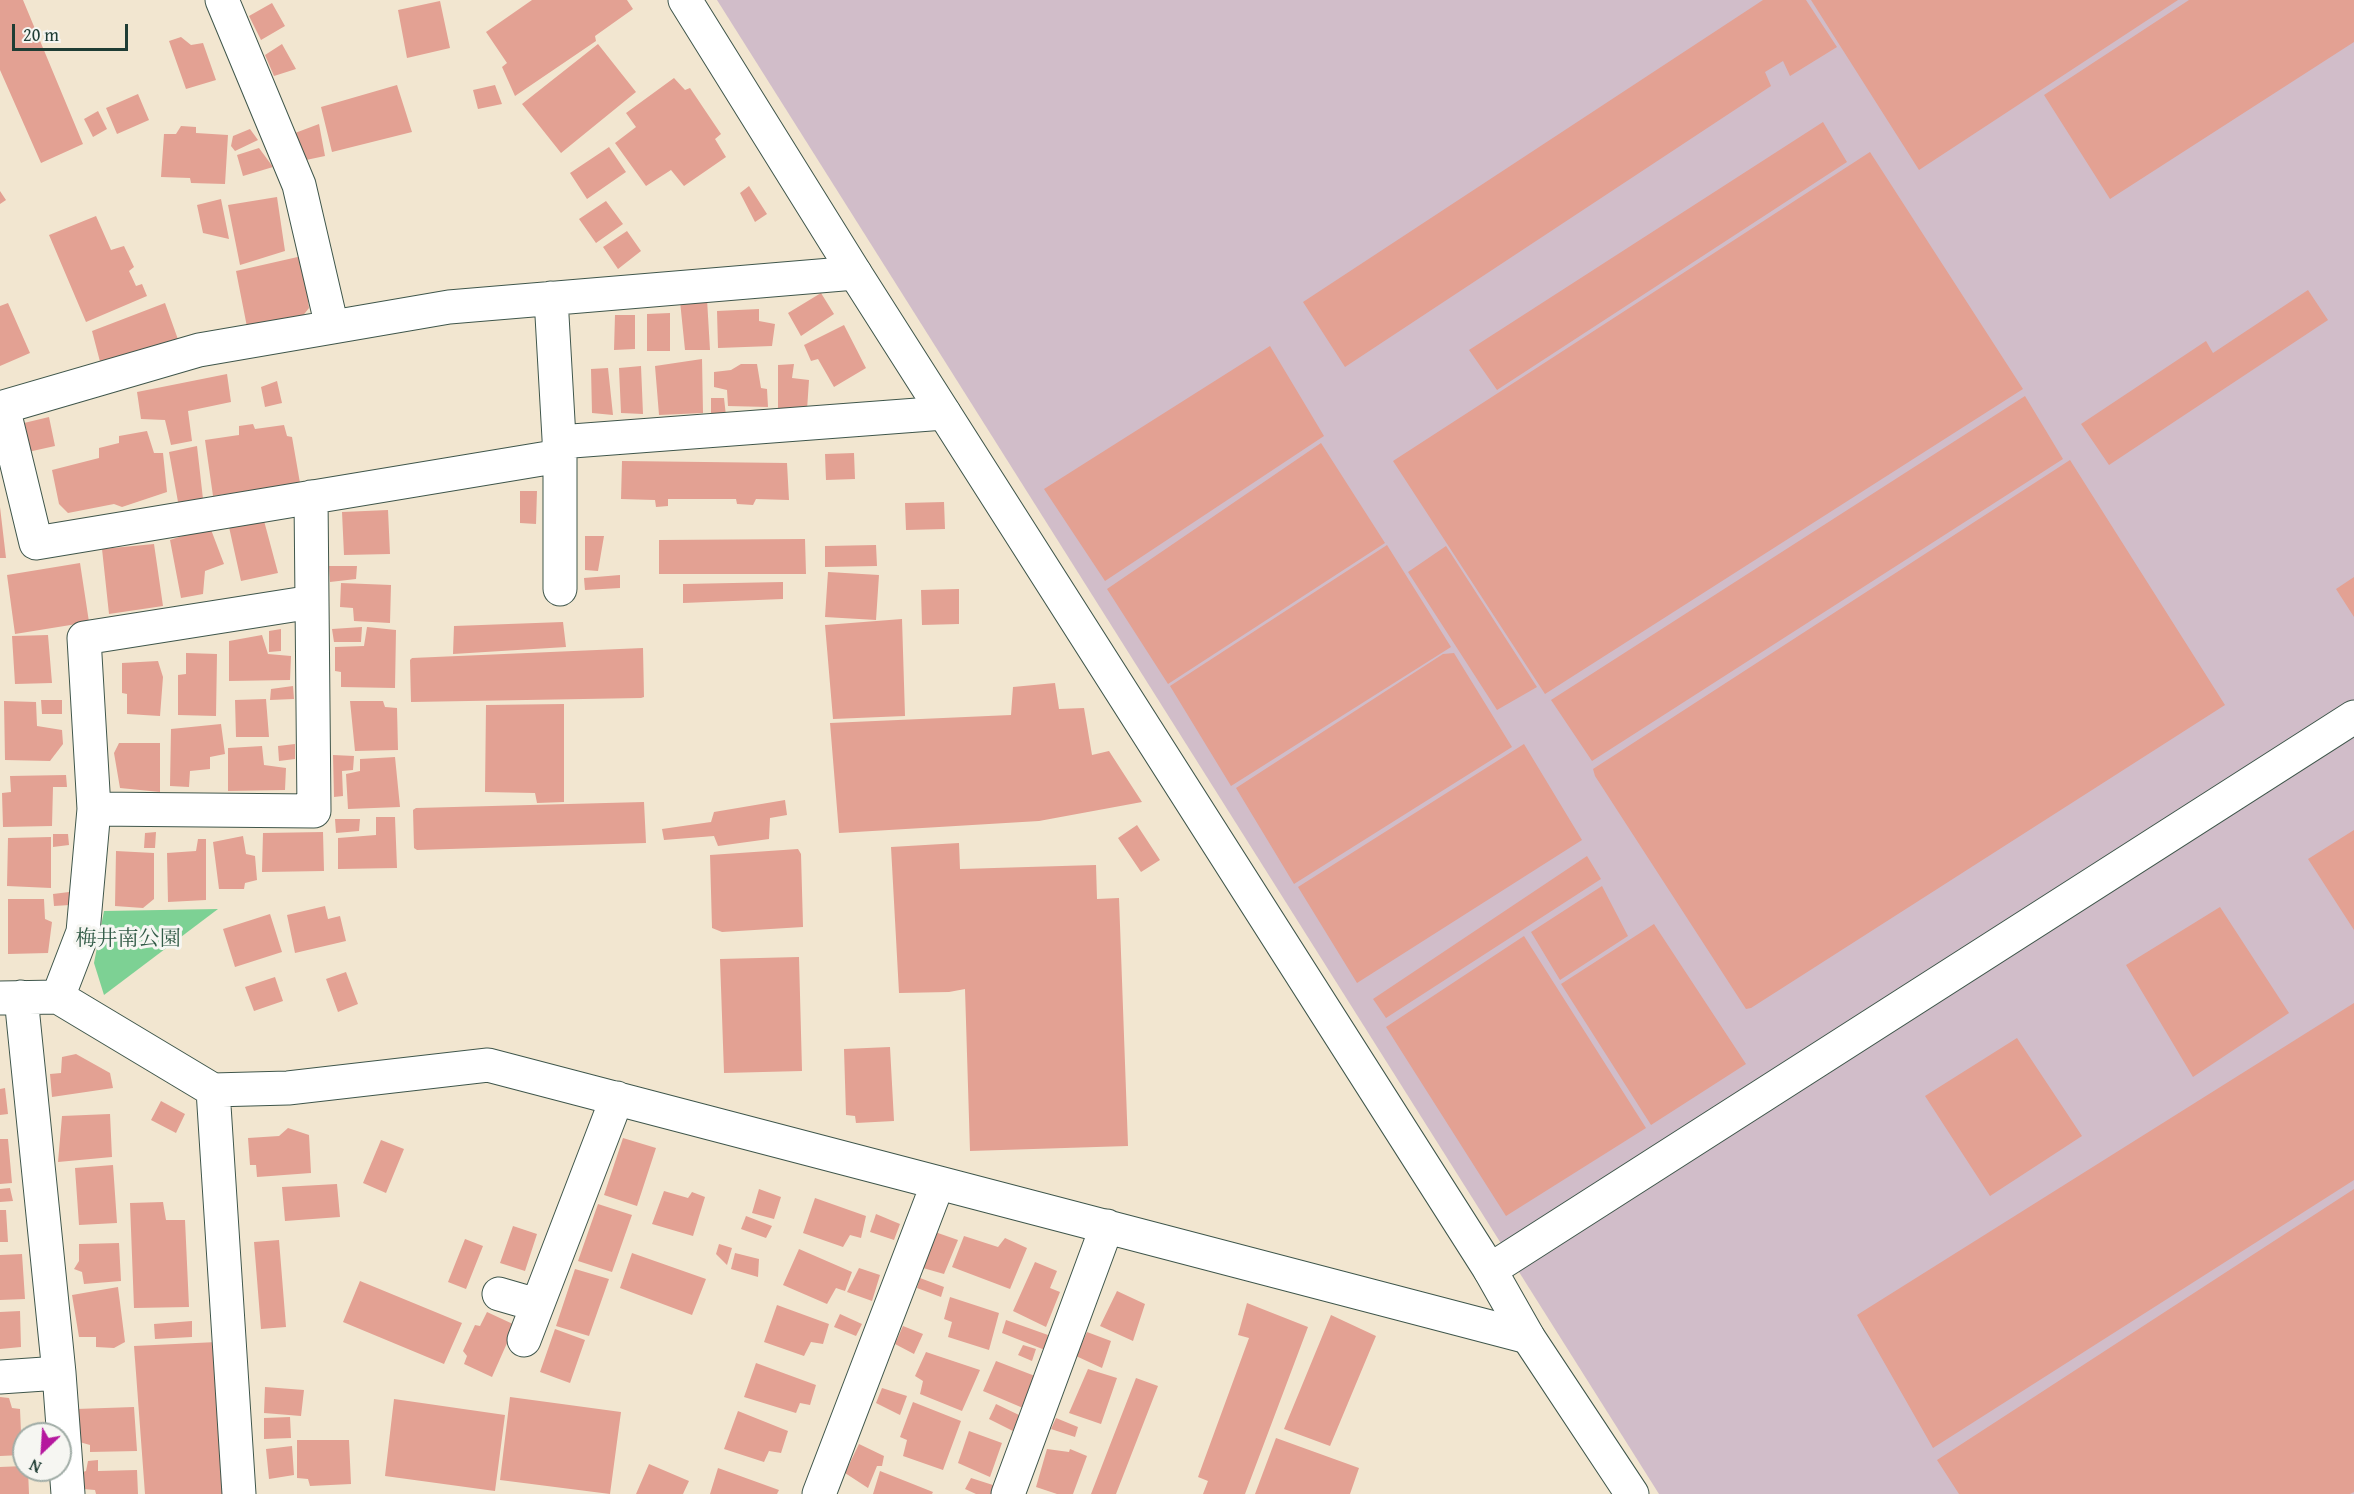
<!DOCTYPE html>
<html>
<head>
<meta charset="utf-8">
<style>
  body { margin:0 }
  #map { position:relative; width:2354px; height:1494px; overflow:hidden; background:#f2e6d0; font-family:"Gentium Book Plus",serif }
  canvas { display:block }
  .north { position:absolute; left:12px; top:1422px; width:60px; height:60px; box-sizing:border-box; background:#f6f6f2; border:2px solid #a0aca6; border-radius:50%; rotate:205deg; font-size:16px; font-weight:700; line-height:24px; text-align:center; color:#1f3d34 }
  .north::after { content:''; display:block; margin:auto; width:21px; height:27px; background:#b5179e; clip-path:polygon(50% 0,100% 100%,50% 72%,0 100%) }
  .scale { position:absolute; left:12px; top:24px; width:116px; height:27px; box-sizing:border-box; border:3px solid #1f3d34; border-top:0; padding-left:8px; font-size:18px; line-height:21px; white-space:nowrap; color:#1f3d34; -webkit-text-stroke:4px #f6f6f2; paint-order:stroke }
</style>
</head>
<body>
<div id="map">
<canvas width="2354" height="1494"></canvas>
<div class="north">N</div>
<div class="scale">20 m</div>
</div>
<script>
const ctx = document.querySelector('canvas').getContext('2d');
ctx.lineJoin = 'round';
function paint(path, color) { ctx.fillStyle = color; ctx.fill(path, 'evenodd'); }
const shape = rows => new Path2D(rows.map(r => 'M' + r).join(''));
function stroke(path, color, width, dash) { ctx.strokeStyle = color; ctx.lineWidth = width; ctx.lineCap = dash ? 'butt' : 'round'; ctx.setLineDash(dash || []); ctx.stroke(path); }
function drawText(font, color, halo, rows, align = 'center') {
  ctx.font = font + ' "Gentium Book Plus","Noto Serif JP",serif'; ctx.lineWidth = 6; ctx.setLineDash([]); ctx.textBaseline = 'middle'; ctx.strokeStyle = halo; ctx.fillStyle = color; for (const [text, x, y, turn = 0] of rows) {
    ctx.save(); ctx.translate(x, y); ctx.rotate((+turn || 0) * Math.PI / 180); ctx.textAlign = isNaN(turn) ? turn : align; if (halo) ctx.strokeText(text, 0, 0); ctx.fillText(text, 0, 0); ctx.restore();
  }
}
paint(shape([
  [717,0,2354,0,2354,1494,1659,1494]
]), '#d1bdc9');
paint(shape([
  [218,909,104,995,94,963,104,911]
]), '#7dd194');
paint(shape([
  [0,0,23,0,83,144,41,163,0,70],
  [532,0,627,0,633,9,595,36,596,41,515,96,502,67,507,63,486,32],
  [1763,0,1806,0,1837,47,1790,76,1783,61,1765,72,1771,86,1345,367,1303,302],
  [1811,0,2178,0,1919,170],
  [2189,0,2354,0,2354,42,2110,199,2044,95],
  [440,1,450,48,407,58,398,10],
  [272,3,285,26,261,40,249,16],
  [181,37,191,45,203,43,216,80,186,89,169,41],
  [282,44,296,69,274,76,265,55],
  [598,44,636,92,561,153,522,104],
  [674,78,685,90,690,88,721,134,715,139,726,157,684,186,671,170,646,186,615,143,636,127,626,113],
  [397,85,412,132,332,152,321,107],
  [495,85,502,104,478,109,473,90],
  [138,94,149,120,117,134,106,108],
  [98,111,107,129,93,137,84,119],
  [1823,122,1847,162,1497,390,1469,350],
  [319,124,325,156,306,160,295,133],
  [181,126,196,127,196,133,228,135,225,184,191,183,190,178,161,177,164,134,176,134],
  [250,129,258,140,235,151,231,146,233,136],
  [609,147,626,172,587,199,570,173],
  [259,148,273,167,243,176,237,155],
  [1870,152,2023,389,1545,694,1393,461],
  [749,186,767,214,755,222,740,193],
  [0,191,6,200,0,204],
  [277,197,285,251,240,265,228,205],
  [221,199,229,239,203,233,197,205],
  [606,201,623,224,596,243,579,219],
  [96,216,111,250,124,246,134,267,129,271,136,286,142,284,147,296,86,322,49,235],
  [627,231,641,251,618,269,603,247],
  [302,256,309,308,297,323,248,332,236,271],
  [2308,290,2328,320,2109,465,2081,424,2206,341,2213,353],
  [821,293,834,314,801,336,788,313],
  [707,299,710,350,685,350,680,301],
  [8,303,30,353,0,366,0,306],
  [165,303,180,345,103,373,92,331],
  [759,309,759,321,775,324,772,346,718,348,717,311],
  [670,313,670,351,647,351,647,314],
  [615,315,635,315,635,349,614,350],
  [844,325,866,368,834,387,818,359,811,361,804,345],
  [1270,346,1324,436,1105,581,1044,489],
  [702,359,703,413,659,415,655,366],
  [741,364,757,364,761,388,767,389,768,407,728,406,727,390,714,387,714,372,731,370],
  [794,364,792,378,809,380,807,410,778,408,778,365],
  [641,366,643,414,621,413,619,368],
  [608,368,613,415,592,413,591,369],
  [227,374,231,402,188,411,192,441,171,445,165,420,141,419,137,392],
  [277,381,282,403,265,407,261,387],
  [2025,396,2063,459,1592,761,1551,700],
  [711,398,724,398,726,416,711,415],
  [49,417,55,446,28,452,24,423],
  [253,424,255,429,284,425,287,436,292,437,300,483,213,496,205,440,239,435,239,426],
  [147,431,154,453,163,453,167,492,122,507,114,504,68,513,59,504,52,470,99,458,99,448,119,443,119,436],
  [1321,443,1385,543,1168,684,1107,589],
  [197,446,203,499,178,502,169,452],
  [854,453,855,479,826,480,825,454],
  [2070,460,2225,705,1751,1008,1746,1009,1595,776,1593,769],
  [622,461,787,463,789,500,756,499,753,505,737,504,736,499,668,499,668,506,656,507,655,500,621,499],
  [520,491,537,491,536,524,520,523],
  [944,502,945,529,906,530,905,503],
  [0,507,6,558,0,558],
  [388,510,390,554,344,555,342,512],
  [263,517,278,573,241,581,229,527],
  [210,527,224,564,205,571,203,594,181,598,170,540],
  [585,536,604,536,598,571,585,570],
  [805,539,806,574,659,574,659,540],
  [154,544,163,606,109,614,102,549],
  [876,545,877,566,825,567,825,546],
  [1387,545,1451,647,1231,786,1170,686],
  [1446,546,1537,687,1497,710,1408,572],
  [80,563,89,622,15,634,7,575],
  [329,566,357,566,356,579,330,582],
  [828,572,879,575,876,620,825,617],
  [620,575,620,588,585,590,584,578],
  [2354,577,2354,617,2336,589],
  [783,582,783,599,683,603,683,584],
  [341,583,391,585,390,623,354,621,353,608,340,607],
  [959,589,959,624,922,625,921,590],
  [902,619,905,716,833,719,825,625],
  [563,622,566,647,453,654,454,626],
  [362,627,361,642,334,642,332,629],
  [367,627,396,630,395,688,341,687,341,672,335,671,335,647,364,646],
  [281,629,281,651,269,652,269,631],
  [48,635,52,683,15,684,12,636],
  [262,635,268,654,291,656,290,680,229,681,229,641],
  [643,648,644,697,641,698,411,702,410,660,412,658],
  [186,653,217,654,216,716,178,715,178,675,186,674],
  [1454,653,1512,747,1294,884,1236,788,1443,654],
  [158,661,163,677,160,716,127,714,127,694,122,693,122,663],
  [1055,683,1059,709,1084,708,1092,755,1109,751,1142,802,1039,821,839,833,830,723,1011,715,1013,687],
  [293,686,294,699,270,700,271,689],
  [266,699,269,737,236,737,235,700],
  [41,700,62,700,62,714,42,714],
  [4,701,36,702,37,726,62,730,63,744,50,761,5,760],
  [350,701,383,701,385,707,397,708,398,750,355,751],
  [564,704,564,802,537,803,535,793,485,792,486,705],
  [221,724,225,754,210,757,210,769,190,771,189,787,170,786,171,729],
  [119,743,160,743,160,792,120,788,114,753],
  [295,744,295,759,279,761,278,746],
  [1524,744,1582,840,1357,983,1298,887],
  [262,746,264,765,286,768,285,790,228,791,228,748],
  [333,755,354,756,353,770,342,771,343,796,334,797],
  [395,757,400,807,348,809,346,774,360,771,360,759],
  [66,775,67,787,53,787,52,826,3,827,2,793,11,792,10,776],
  [785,800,787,815,770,818,769,839,718,846,714,836,664,840,662,829,711,822,714,812],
  [644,802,646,843,417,850,414,848,413,810,416,808],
  [376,817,395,817,397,868,338,869,338,838,376,835],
  [335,819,360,819,359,831,336,833],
  [1137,825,1160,860,1141,872,1118,838],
  [2354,830,2354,930,2308,859],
  [156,832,155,848,144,848,145,833],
  [323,832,324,871,262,872,263,833],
  [53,834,68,834,69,845,53,847],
  [243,836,246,854,255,856,257,880,245,883,244,889,219,889,213,842],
  [51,837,51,888,7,886,8,838],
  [198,839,206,839,206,900,168,902,167,853,196,851],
  [959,843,960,869,1096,865,1097,899,1119,898,1128,1146,970,1151,965,989,949,992,899,993,891,847],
  [798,849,801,854,803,927,722,932,712,928,710,855],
  [116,851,154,853,154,899,143,908,115,906],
  [1587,856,1601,879,1386,1018,1373,999],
  [1602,886,1628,936,1560,980,1531,932],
  [69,892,70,905,54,906,53,894],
  [8,899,44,899,45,919,52,922,48,953,8,954],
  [325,906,328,919,340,916,346,941,295,953,287,915],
  [2220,907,2289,1013,2193,1077,2126,965],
  [270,914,282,952,235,967,223,929],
  [1654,924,1746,1064,1651,1125,1561,984],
  [1524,936,1646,1128,1506,1216,1386,1027],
  [799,957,802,1071,724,1073,720,959],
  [346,972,358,1004,338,1012,326,979],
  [275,977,283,1001,254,1011,245,987],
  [2354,1003,2354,1180,1933,1448,1857,1315],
  [2017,1038,2082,1136,1990,1196,1925,1096],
  [890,1047,894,1121,856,1123,855,1116,846,1115,844,1049],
  [76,1054,110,1073,113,1088,52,1097,50,1074,61,1073,62,1057],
  [5,1088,8,1114,0,1115,0,1089],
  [161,1101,185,1114,176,1133,151,1120],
  [110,1114,112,1157,58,1162,62,1116],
  [288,1128,309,1135,311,1173,257,1177,256,1165,250,1165,248,1138,279,1136],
  [623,1138,656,1148,637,1206,604,1195],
  [0,1139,8,1139,12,1183,0,1184],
  [381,1140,404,1149,386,1193,363,1183],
  [113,1165,117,1223,79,1225,75,1168],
  [337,1184,340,1217,285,1221,282,1187],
  [10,1188,13,1201,0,1202,0,1189],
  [759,1189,781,1197,774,1219,752,1213],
  [2354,1189,2354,1492,2350,1494,1959,1494,1937,1460],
  [664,1191,688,1198,692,1192,705,1197,693,1236,652,1224],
  [815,1198,866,1216,861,1238,850,1235,843,1247,803,1233],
  [163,1202,166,1220,185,1220,189,1307,134,1308,130,1203],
  [598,1204,632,1215,612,1272,578,1261],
  [0,1210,6,1210,8,1242,0,1242],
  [876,1214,900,1224,894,1240,870,1232],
  [746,1216,772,1226,766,1238,741,1229],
  [513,1226,537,1234,525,1271,500,1263],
  [935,1232,958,1240,944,1274,923,1268],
  [964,1236,998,1247,1005,1238,1027,1248,1010,1289,952,1267],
  [465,1239,483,1246,466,1289,448,1282],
  [279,1240,286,1327,261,1329,254,1242],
  [119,1243,121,1281,84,1284,82,1272,74,1269,79,1261,79,1244],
  [719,1244,732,1248,727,1265,716,1254],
  [799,1249,852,1272,845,1291,836,1288,827,1304,783,1285],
  [632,1253,706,1279,692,1315,620,1288],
  [735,1253,759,1259,758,1277,731,1269],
  [22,1254,25,1299,0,1300,0,1255],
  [1035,1262,1057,1271,1050,1288,1060,1292,1046,1327,1013,1311],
  [859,1268,880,1275,872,1301,847,1292],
  [575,1269,609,1279,589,1336,556,1326],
  [920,1278,944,1287,941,1297,917,1288],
  [360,1281,462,1323,444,1364,343,1322],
  [118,1287,125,1342,114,1348,96,1347,96,1337,79,1337,72,1295],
  [1117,1291,1145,1304,1133,1341,1100,1326],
  [950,1297,999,1313,989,1350,948,1337,952,1322,944,1319],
  [1247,1303,1308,1327,1245,1494,1203,1494,1208,1481,1198,1477,1249,1338,1238,1335],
  [777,1305,829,1324,823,1344,811,1342,804,1356,764,1342],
  [20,1311,21,1347,0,1349,0,1312],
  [487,1312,515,1325,492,1377,464,1364,467,1356,463,1351,475,1325,480,1326],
  [840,1314,862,1324,856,1336,834,1327],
  [1331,1315,1376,1336,1330,1446,1284,1429],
  [1006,1320,1048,1335,1045,1350,1002,1333],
  [192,1321,192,1337,155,1339,154,1324],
  [903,1326,923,1334,914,1354,895,1344],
  [555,1329,585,1340,570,1383,540,1372],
  [1087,1332,1111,1341,1102,1368,1076,1356],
  [217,1342,229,1494,145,1494,134,1346],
  [1023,1345,1036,1349,1032,1361,1018,1355],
  [926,1352,980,1370,962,1411,920,1394,923,1381,915,1376],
  [996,1361,1035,1376,1023,1408,983,1391],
  [756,1363,816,1385,810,1405,800,1403,796,1413,744,1397],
  [1088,1369,1117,1378,1101,1424,1069,1413],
  [1136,1378,1158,1386,1116,1494,1091,1494],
  [265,1387,304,1390,301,1416,264,1413],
  [882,1388,907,1396,900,1415,876,1403],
  [0,1397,9,1398,12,1408,20,1409,22,1455,0,1456],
  [510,1397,621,1412,610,1494,500,1480],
  [394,1399,505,1415,495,1491,385,1476],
  [913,1402,961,1421,943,1470,903,1456,907,1440,900,1437],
  [996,1404,1019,1415,1013,1431,989,1419],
  [134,1407,137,1451,90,1452,90,1445,76,1441,76,1409],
  [738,1411,788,1431,781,1453,769,1451,764,1462,724,1449],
  [290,1417,291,1438,264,1439,264,1418],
  [1056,1418,1078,1427,1075,1437,1051,1429],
  [969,1431,1002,1443,990,1477,958,1463],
  [1276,1438,1359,1468,1350,1494,1255,1494],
  [297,1440,349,1440,351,1484,310,1486,308,1479,297,1478],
  [859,1444,884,1456,882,1466,877,1466,868,1488,845,1473],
  [292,1446,294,1475,269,1479,266,1449],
  [1047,1449,1069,1452,1070,1449,1087,1456,1073,1494,1057,1494,1036,1487],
  [98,1460,98,1471,137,1470,138,1494,96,1494,95,1490,83,1489,80,1473,86,1471,88,1461],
  [649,1464,689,1481,683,1494,636,1494],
  [24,1466,24,1470,28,1470,29,1494,0,1494,0,1467],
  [718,1468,779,1490,777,1494,710,1494],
  [880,1471,933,1492,932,1494,873,1494],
  [971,1478,996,1486,992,1494,976,1494,965,1489]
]), '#e3a193');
const street = shape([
  [222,0,299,185,332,327],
  [551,298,560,456,560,589],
  [3,407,36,543,560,456],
  [0,408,199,350,449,307,855,273],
  [559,442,944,413],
  [94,809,314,811,311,497],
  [58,997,83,932,94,809,84,638,312,602],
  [0,998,58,997,213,1090,288,1088,488,1065,1528,1337],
  [213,1090,239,1494],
  [1490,1270,2354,717],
  [499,1294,537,1305],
  [524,1340,617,1098],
  [59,1373,68,1494],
  [0,1377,59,1373,21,997],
  [819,1494,938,1183],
  [1008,1494,1107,1226]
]);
const secondary = shape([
  [685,0,855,273,1490,1270,1528,1337,1632,1494]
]);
stroke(street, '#3f564b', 35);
stroke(secondary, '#3f564b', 35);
stroke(street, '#fff', 33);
stroke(secondary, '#fff', 33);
drawText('21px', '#325b47', '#f6f6f2', [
  ["梅井南公園",128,940]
]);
</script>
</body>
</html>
